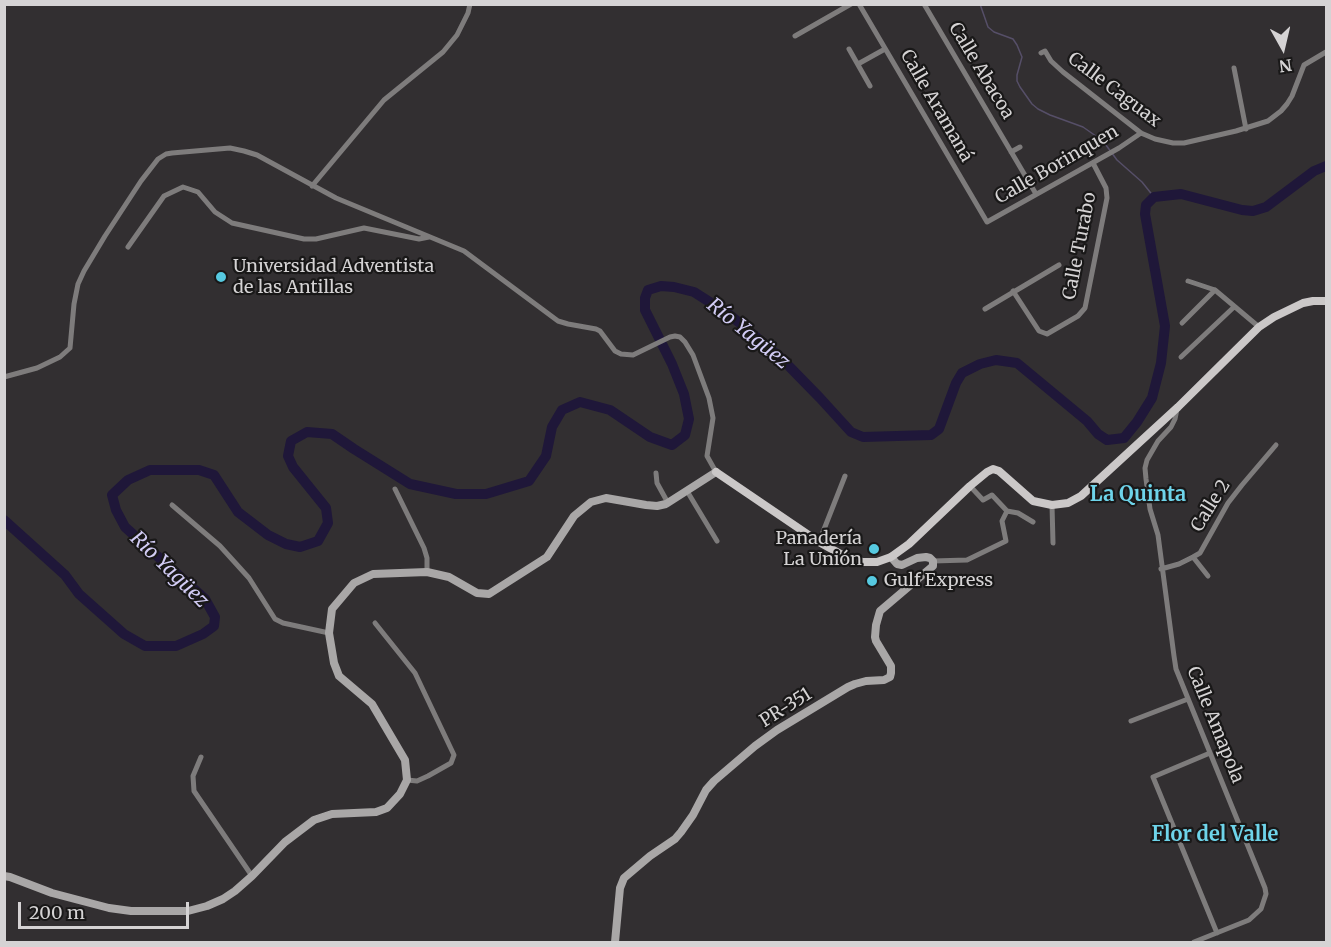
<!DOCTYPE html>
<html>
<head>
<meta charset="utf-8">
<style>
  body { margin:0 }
  #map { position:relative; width:1331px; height:947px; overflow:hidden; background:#322f31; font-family:Merriweather,serif }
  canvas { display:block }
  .frame { position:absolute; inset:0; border:6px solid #d5d3d4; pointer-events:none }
  .north { position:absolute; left:1253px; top:18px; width:60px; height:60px; -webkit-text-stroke:4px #191818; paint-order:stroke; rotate:172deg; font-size:16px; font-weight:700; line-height:24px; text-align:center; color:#d5d3d4 }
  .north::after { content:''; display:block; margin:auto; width:21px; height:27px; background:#d5d3d4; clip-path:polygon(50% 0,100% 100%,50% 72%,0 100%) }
  .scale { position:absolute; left:18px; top:902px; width:171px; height:27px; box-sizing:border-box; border:3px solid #d5d3d4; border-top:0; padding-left:8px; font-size:18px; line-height:21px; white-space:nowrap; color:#d5d3d4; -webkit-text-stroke:4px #191818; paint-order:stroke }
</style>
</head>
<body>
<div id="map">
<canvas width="1331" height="947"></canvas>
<div class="frame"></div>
<div class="north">N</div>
<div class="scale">200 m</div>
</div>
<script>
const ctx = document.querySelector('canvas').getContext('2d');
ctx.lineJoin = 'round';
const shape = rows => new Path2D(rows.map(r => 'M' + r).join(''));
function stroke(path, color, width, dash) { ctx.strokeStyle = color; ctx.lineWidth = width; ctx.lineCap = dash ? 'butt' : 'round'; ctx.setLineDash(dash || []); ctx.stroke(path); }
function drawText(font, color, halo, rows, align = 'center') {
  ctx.font = font + ' Merriweather,serif'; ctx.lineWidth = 4.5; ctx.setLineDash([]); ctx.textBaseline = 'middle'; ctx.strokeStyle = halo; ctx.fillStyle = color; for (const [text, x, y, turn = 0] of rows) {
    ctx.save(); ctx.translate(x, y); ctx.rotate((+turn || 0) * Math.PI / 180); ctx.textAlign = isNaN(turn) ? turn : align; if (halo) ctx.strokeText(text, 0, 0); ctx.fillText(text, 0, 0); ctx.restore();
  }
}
stroke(shape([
  [980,4,988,27,994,32,1013,39,1017,45,1022,57,1017,75,1017,81,1020,87,1032,104,1038,109,1050,115,1083,127,1103,141,1117,160,1142,182,1154,197]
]), '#564f68', 1.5);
stroke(shape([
  [4,520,65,575,79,594,124,634,145,646,176,646,203,634,214,626,215,617,205,599,125,527,116,510,112,495,128,480,150,470,199,470,214,475,238,512,268,535,286,544,300,547,318,541,328,523,326,508,293,467,288,456,291,441,307,432,332,434,354,449,410,484,456,494,486,494,529,481,546,456,552,427,562,410,580,402,610,410,650,437,672,445,685,435,689,419,684,394,672,364,645,310,645,298,648,290,661,286,674,287,694,292,730,315,780,357,820,398,851,432,863,437,931,435,939,429,956,383,962,373,980,364,996,360,1017,363,1087,421,1098,434,1107,440,1124,438,1137,422,1152,398,1161,363,1165,326,1145,214,1146,205,1154,197,1181,194,1242,210,1253,211,1266,207,1314,171,1326,166]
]), '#1f1739', 10);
stroke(shape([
  [859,4,987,222,1119,148,1141,133],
  [924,4,1036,194],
  [795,36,851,4],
  [849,49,870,86],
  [1041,53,1045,51,1051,61,1063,72,1141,133,1155,139,1173,143,1184,143,1236,131,1268,121,1281,111,1287,104,1292,96,1304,65,1326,52],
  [858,64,885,49],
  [1234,68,1246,129],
  [1011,152,1020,147],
  [312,186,384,100,443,52,457,35,468,13,470,4],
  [128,247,164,196,183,187,198,192,215,212,232,223,304,239,316,239,364,228,419,239,429,237],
  [1188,281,1215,290,1259,327],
  [1013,291,1039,331,1047,334,1078,316,1085,308,1107,198,1106,188,1093,163],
  [985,309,1059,265],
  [1182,323,1215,290],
  [1181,357,1234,307],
  [4,377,37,368,60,357,70,348,74,304,78,284,84,271,105,236,141,181,158,159,166,154,172,153,230,148,244,151,257,155,336,198,464,251,558,321,568,324,596,329,600,331,615,351,621,354,633,355,670,337,675,336,680,337,685,342,693,355,709,398,713,418,707,456,716,472],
  [1177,409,1175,419,1171,427,1158,441,1147,460,1145,468,1146,479,1150,509,1158,535,1174,656,1176,669,1265,888,1266,894,1261,909,1249,920,1194,942],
  [656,473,657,483,668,503],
  [970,486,983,500,992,495,1007,511,1018,513,1033,522],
  [395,489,424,548,427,558,427,572],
  [687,491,717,541],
  [172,505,220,546,249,578,275,619,283,623,329,633],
  [1052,505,1053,543],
  [819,542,845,476],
  [1193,557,1208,576],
  [933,561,967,560,1006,541,1002,521,1007,511],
  [1161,569,1179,564,1193,557,1200,553,1228,503,1242,485,1276,445],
  [375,623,415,673,454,755,451,763,428,776,417,781,407,780],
  [1131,721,1188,699],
  [1210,753,1153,777,1217,933],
  [201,757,193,776,194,791,252,876]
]), '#7e7c7c', 5);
stroke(shape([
  [4,876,10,877,52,893,109,908,131,911,188,911,207,906,223,899,235,891,252,876,285,842,314,820,332,814,376,812,387,808,400,794,407,780,405,760,372,704,339,676,334,663,329,633,332,609,354,583,373,574,427,572,449,577,477,593,489,594,547,557,574,516,591,502,606,498,646,505,657,506,666,504,716,472],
  [615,942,620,888,624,878,650,856,675,839,681,832,693,815,706,790,714,781,755,746,777,730,848,687,855,684,866,681,884,680,890,677,891,673,891,666,876,641,875,637,876,625,880,611,933,566,933,561,930,558,926,557,917,558,902,565,897,564,891,557]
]), '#a9a7a7', 8);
stroke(shape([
  [716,472,819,542,846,557,863,562,877,562,891,557,909,544,970,486,987,472,993,469,999,471,1033,501,1052,505,1068,503,1081,496,1178,407,1259,327,1274,317,1303,303,1313,301,1326,301]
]), '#cbc8c8', 8);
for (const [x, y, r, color] of [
  [221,277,6,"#56c9e0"],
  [874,549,6,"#56c9e0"],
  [872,581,6,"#56c9e0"]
]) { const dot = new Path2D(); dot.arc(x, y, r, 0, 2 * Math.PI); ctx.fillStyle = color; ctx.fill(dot); stroke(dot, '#191818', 2); }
drawText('18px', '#d5d3d4', '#191818', [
  ["Calle Abacoa",981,71,59],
  ["Calle Caguax",1114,90,37],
  ["Calle Aramaná",936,106,60],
  ["Calle Borinquen",1057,165,-30],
  ["Calle Turabo",1080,246,-79],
  ["Calle 2",1211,506,-58],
  ["PR-351",786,708,-32],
  ["Calle Amapola",1215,725,68]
]);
drawText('18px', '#d5d3d4', '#191818', [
  ["Universidad Adventista",233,267],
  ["de las Antillas",233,288],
  ["Panadería",862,539,"right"],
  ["La Unión",862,560,"right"],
  ["Gulf Express",884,581]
], 'left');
drawText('italic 20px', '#d2ccf5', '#191818', [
  ["Río Yagüez",748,334,39],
  ["Río Yagüez",169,570,44]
]);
drawText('bold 20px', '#6ed4ea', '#191818', [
  ["La Quinta",1138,495],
  ["Flor del Valle",1215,835]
]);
</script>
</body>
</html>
